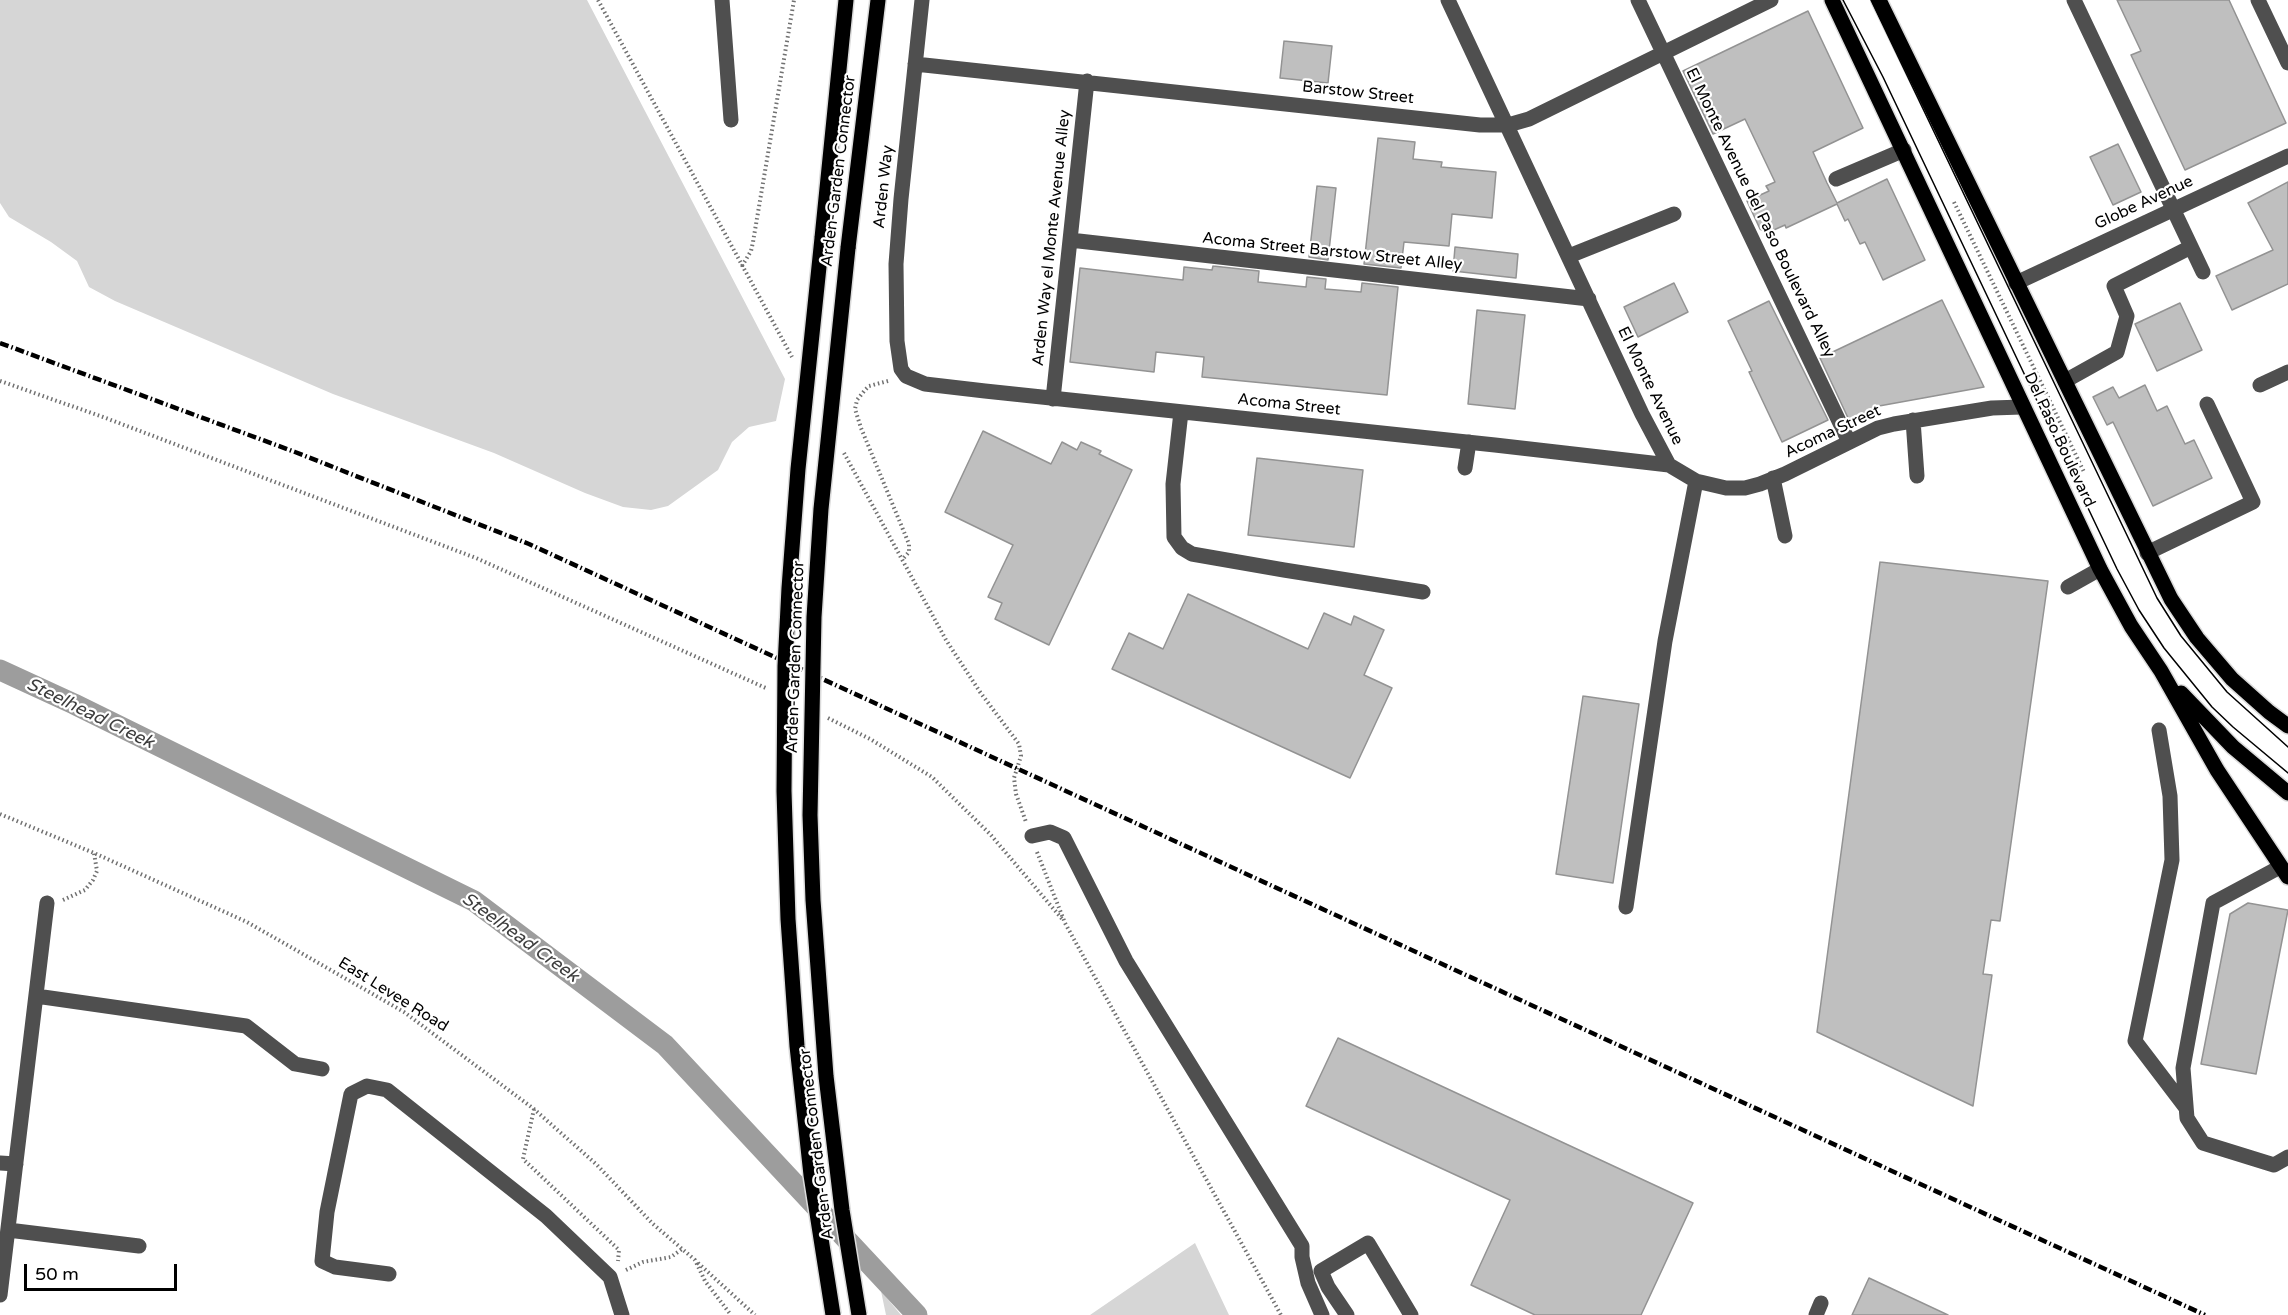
<!DOCTYPE html>
<html>
<head>
<meta charset="utf-8">
<style>
  body { margin:0 }
  #map { position:relative; width:2288px; height:1315px; overflow:hidden; background:#fff; font-family:"Varela Round",sans-serif }
  canvas { display:block }
  .scale { position:absolute; left:24px; top:1264px; width:153px; height:27px; box-sizing:border-box; border:3px solid #000; border-top:0; padding-left:8px; font-size:18px; line-height:21px; white-space:nowrap; color:#000; -webkit-text-stroke:4px #fff; paint-order:stroke }
</style>
</head>
<body>
<div id="map">
<canvas width="2288" height="1315"></canvas>
<div class="scale">50 m</div>
</div>
<script>
const ctx = document.querySelector('canvas').getContext('2d');
ctx.lineJoin = 'round';
function paint(path, color) { ctx.fillStyle = color; ctx.fill(path, 'evenodd'); }
const shape = rows => new Path2D(rows.map(r => 'M' + r).join(''));
function stroke(path, color, width, dash) { ctx.strokeStyle = color; ctx.lineWidth = width; ctx.lineCap = dash ? 'butt' : 'round'; ctx.setLineDash(dash || []); ctx.stroke(path); }
function drawText(font, color, halo, rows, align = 'center') {
  ctx.font = font + ' "Varela Round",sans-serif'; ctx.lineWidth = 4.5; ctx.setLineDash([]); ctx.textBaseline = 'middle'; ctx.strokeStyle = halo; ctx.fillStyle = color; for (const [text, x, y, turn = 0] of rows) {
    ctx.save(); ctx.translate(x, y); ctx.rotate((+turn || 0) * Math.PI / 180); ctx.textAlign = isNaN(turn) ? turn : align; if (halo) ctx.strokeText(text, 0, 0); ctx.fillText(text, 0, 0); ctx.restore();
  }
}
paint(shape([
  [0,0,587,0,785,379,776,421,749,427,732,442,718,470,668,506,651,510,623,507,585,493,494,453,333,394,115,301,89,287,77,261,51,242,9,217,0,203],
  [1195,1243,1229,1315,1090,1315],
  [881,1291,901,1315,886,1315]
]), '#d6d6d6');
stroke(shape([
  [0,670,74,704,474,901,665,1045,917,1315]
]), '#9d9d9d', 21);
const building = shape([
  [2117,0,2229,0,2286,123,2185,170,2131,55,2141,51,2117,0],
  [1808,11,1863,128,1813,152,1827,183,1837,203,1887,179,1925,260,1883,280,1865,242,1860,244,1848,219,1845,221,1837,204,1786,228,1785,225,1767,233,1760,229,1747,201,1769,191,1766,186,1775,182,1745,119,1713,134,1683,71,1808,11],
  [1284,41,1332,46,1328,83,1280,78,1284,41],
  [1378,138,1415,142,1413,159,1442,162,1441,167,1496,172,1492,218,1452,214,1449,246,1404,242,1401,268,1364,264,1378,138],
  [2118,144,2141,192,2113,205,2090,157,2118,144],
  [2288,182,2288,284,2232,310,2216,276,2273,250,2248,203,2288,182],
  [1317,186,1336,188,1328,260,1309,257,1317,186],
  [1455,247,1518,254,1516,278,1453,271,1455,247],
  [1213,266,1259,271,1258,282,1306,287,1307,277,1326,279,1325,289,1361,292,1362,283,1398,287,1387,395,1202,377,1204,357,1156,352,1154,372,1070,362,1080,268,1183,280,1184,267,1212,270,1213,266],
  [1674,283,1688,312,1638,337,1624,307,1674,283],
  [1942,300,1984,387,1879,406,1849,420,1820,358,1942,300],
  [1769,301,1828,420,1782,442,1749,372,1752,371,1728,321,1769,301],
  [2180,303,2202,350,2157,371,2135,324,2180,303],
  [1477,310,1525,315,1515,409,1468,404,1477,310],
  [2145,385,2157,411,2167,406,2185,444,2194,440,2212,478,2153,506,2113,422,2107,425,2093,397,2113,387,2119,398,2145,385],
  [983,431,1051,464,1062,442,1077,450,1081,442,1101,451,1099,454,1132,470,1049,645,995,619,1002,603,988,597,1013,545,945,512,983,431],
  [1257,458,1363,470,1354,547,1248,535,1257,458],
  [1880,562,2048,581,2000,921,1991,920,1983,974,1992,975,1973,1106,1817,1032,1880,562],
  [1188,594,1308,649,1324,613,1351,625,1354,616,1384,630,1364,675,1392,688,1350,778,1112,669,1129,633,1163,649,1188,594],
  [1583,696,1639,704,1613,883,1556,874,1583,696],
  [2248,903,2288,910,2256,1074,2201,1064,2230,914,2248,903],
  [1338,1038,1693,1203,1641,1315,1535,1315,1471,1285,1510,1200,1306,1106,1338,1038],
  [1869,1278,1948,1315,1852,1315,1869,1278]
]);
paint(building, '#bfbfbf');
stroke(building, '#939393', 1.5);
const major = shape([
  [1832,0,2100,569,2131,626,2161,671,2217,770,2288,877],
  [1879,0,2171,599,2197,638,2232,679,2269,712,2288,726],
  [822,238,846,0],
  [848,248,878,0],
  [2181,693,2233,747,2288,793]
]);
stroke(major, '#dbdbdb', 18);
stroke(shape([
  [598,0,792,357],
  [1954,202,2084,472],
  [742,266,751,251,753,242,794,0],
  [0,381,103,417,476,558,768,689],
  [888,381,869,386,865,390,857,400,855,409,861,428,909,544,909,552,902,560],
  [844,453,946,640,980,692,1019,744,1021,756,1014,778,1016,794,1026,822],
  [828,718,870,739,932,777,990,834,1063,920],
  [0,814,94,853,247,922,404,1012,534,1109,597,1165,653,1224,695,1260,705,1281,731,1315],
  [1037,852,1065,923,1281,1315],
  [63,900,85,890,93,880,97,871,94,853],
  [534,1109,523,1159,619,1250,618,1261],
  [698,1263,755,1315],
  [626,1270,643,1262,671,1257,682,1249]
]), '#717171', 4, [1.5, 3]);
stroke(shape([
  [722,0,731,120],
  [922,0,901,199,896,264,897,341,901,369,906,376,925,384,985,391,1495,445,1669,465],
  [1448,0,1642,414,1669,465,1696,481,1726,488,1745,488,1760,484,1785,474,1878,428,1894,424,1992,408,2022,407],
  [1638,0,1849,442],
  [2074,0,2203,272],
  [2258,0,2288,63],
  [915,64,1480,125,1508,125,1529,119,1771,0],
  [1836,179,1904,150],
  [1070,240,1589,299],
  [1569,256,1674,214],
  [2016,283,2288,156],
  [2065,381,2117,352,2127,316,2114,286,2191,247],
  [2260,385,2288,372],
  [1053,399,1087,81],
  [1181,412,1173,484,1174,537,1182,548,1192,554,1284,570,1423,592],
  [1913,420,1917,476],
  [1465,468,1469,442],
  [1773,478,1785,536],
  [2147,553,2253,502,2207,404],
  [2068,587,2100,569],
  [2159,730,2170,796,2172,860,2135,1041,2186,1108],
  [1032,836,1050,832,1064,838,1126,961,1302,1246,1302,1257,1308,1283,1322,1315],
  [2280,867,2213,903,2183,1068,2187,1118,2203,1143,2274,1165,2288,1157],
  [1626,907,1665,641,1696,481],
  [36,996,246,1026,295,1064,322,1069],
  [0,1163,16,1164],
  [8,1230,139,1246],
  [389,1274,335,1267,322,1261,327,1212,351,1094,367,1086,387,1090,546,1216,610,1277,622,1315],
  [0,1295,47,903],
  [1347,1315,1328,1287,1321,1271,1368,1243,1411,1315],
  [1816,1315,1821,1303]
]), '#4f4f4f', 15);
stroke(major, '#000', 15);
stroke(shape([
  [1843,0,1883,77,2117,569,2139,610,2164,648,2212,707,2233,727,2288,773],
  [1871,0,2157,598,2181,636,2227,692,2288,747]
]), '#000', 1.5);
stroke(shape([
  [0,343,295,452,529,544,2205,1315]
]), '#000', 4.5, [9, 3, 1.5, 3]);
const majorBridge = shape([
  [822,238,798,469,789,588,785,666,784,791,788,919,797,1046,811,1175,833,1315],
  [848,248,821,509,814,617,810,815,813,900,826,1076,842,1210,859,1315]
]);
stroke(majorBridge, '#dbdbdb', 18, []);
stroke(majorBridge, '#000', 15);
drawText('16px', '#000', '#fff', [
  ["Barstow Street",1358,93,6],
  ["Arden-Garden Connector",839,171,-83],
  ["Arden Way",884,187,-84],
  ["Globe Avenue",2144,203,-25],
  ["El Monte Avenue del Paso Boulevard Alley",1760,213,64],
  ["Arden Way el Monte Avenue Alley",1052,238,-84],
  ["Acoma Street Barstow Street Alley",1332,252,6],
  ["El Monte Avenue",1650,386,64],
  ["Acoma Street",1289,405,6],
  ["Acoma Street",1833,432,-25],
  ["Del Paso Boulevard",2059,440,65],
  ["Arden-Garden Connector",796,657,-88],
  ["East Levee Road",393,995,32],
  ["Arden-Garden Connector",817,1144,-97]
]);
drawText('italic 18px', '#3e3e3e', '#fff', [
  ["Steelhead Creek",90,714,26],
  ["Steelhead Creek",520,938,36]
]);
</script>
</body>
</html>
